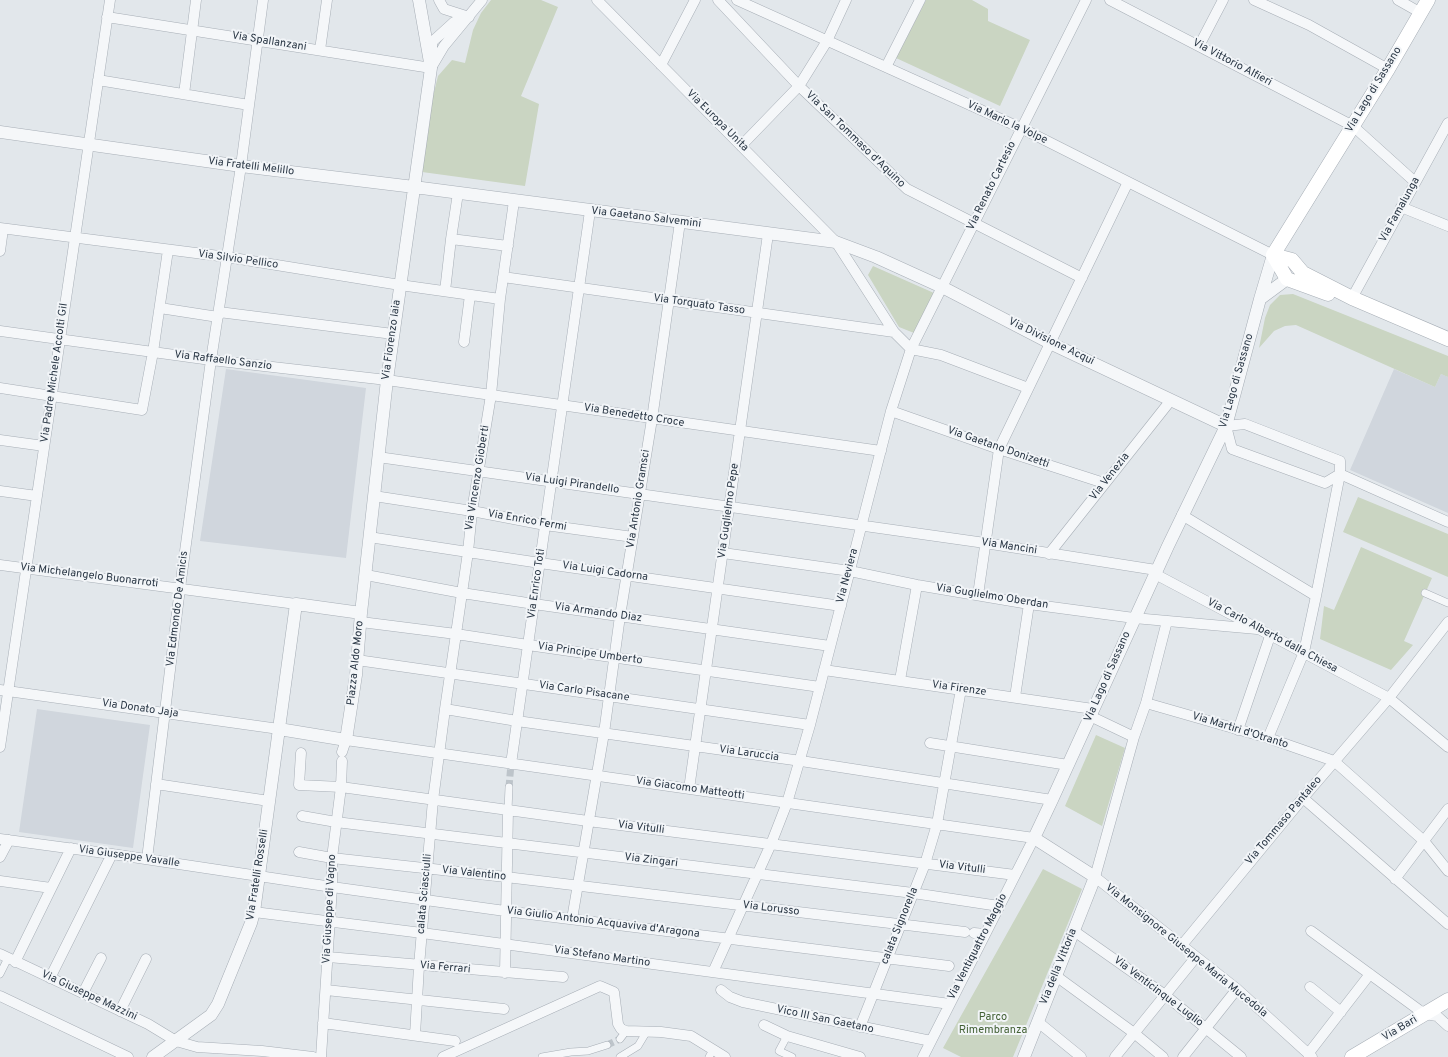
<!DOCTYPE html>
<html>
<head>
<meta charset="utf-8">
<style>
  body { margin:0 }
  canvas { display:block; background:#e2e7eb }
</style>
</head>
<body>
<canvas width="1448" height="1057"></canvas>
<script>
const ctx = document.querySelector('canvas').getContext('2d');
ctx.lineJoin = 'round';
function paint(path, color) { ctx.fillStyle = color; ctx.fill(path, 'evenodd'); }
const shape = rows => new Path2D(rows.map(r => 'M' + r).join(''));
function stroke(path, color, width, dash) { ctx.strokeStyle = color; ctx.lineWidth = width; ctx.lineCap = dash ? 'butt' : 'round'; ctx.setLineDash(dash || []); ctx.stroke(path); }
function drawText(font, color, halo, rows, align = 'center') {
  ctx.font = font + ' Overpass,sans-serif'; ctx.lineWidth = 4; ctx.setLineDash([]); ctx.textBaseline = 'middle'; ctx.strokeStyle = halo; ctx.fillStyle = color; for (const [text, x, y, turn = 0] of rows) {
    ctx.save(); ctx.translate(x, y); ctx.rotate((+turn || 0) * Math.PI / 180); ctx.textAlign = isNaN(turn) ? turn : align; if (halo) ctx.strokeText(text, 0, 0); ctx.fillText(text, 0, 0); ctx.restore();
  }
}
paint(shape([
  [226,369,366,388,346,558,200,541],
  [1394,369,1435,387,1441,374,1448,377,1448,513,1350,470],
  [37,709,150,725,133,848,19,832]
]), '#d0d6dd');
paint(shape([
  [491,0,541,0,558,7,521,96,539,104,525,186,422,172,433,96,438,76,452,60,465,63,473,30,481,13],
  [926,0,972,0,988,9,988,21,1030,40,1000,106,896,58],
  [873,266,934,293,914,333,899,327,868,275],
  [1293,294,1448,356,1448,377,1441,374,1435,387,1296,325,1285,326,1274,331,1259,348,1265,318,1270,305,1280,295],
  [1358,497,1448,534,1448,577,1343,532],
  [1361,547,1432,578,1404,641,1413,645,1391,670,1320,639,1324,606,1334,610],
  [1096,735,1125,748,1102,826,1065,806],
  [1043,869,1082,889,1013,1057,961,1057,943,1048]
]), '#cad5c2');
stroke(shape([
  [509,787,511,764],
  [607,1045,620,1039]
]), '#bdc4ca', 7, [7, 3.5]);
const pedestrian = shape([
  [1425,593,1448,603],
  [508,810,509,787],
  [0,974,8,958],
  [787,1036,779,1051,792,1057],
  [620,1039,626,1031],
  [542,1057,571,1052,588,1051,607,1045],
  [620,1057,638,1046,647,1031],
  [709,1057,713,1050]
]);
const minor = shape([
  [439,0,444,9,469,17],
  [597,0,836,242,894,332,911,349],
  [718,0,799,86,907,189,1082,278],
  [737,0,1021,128,1273,255],
  [1110,0,1353,126,1415,182],
  [1254,0,1309,25,1388,69],
  [1398,0,1421,13],
  [107,17,431,68],
  [1199,46,1223,0],
  [320,50,327,0],
  [432,54,432,42,454,22,468,17],
  [661,65,695,0],
  [886,67,920,0],
  [431,68,444,46,482,0],
  [98,80,249,105],
  [184,94,196,0],
  [741,146,799,86,827,41,846,0],
  [1401,207,1448,226],
  [0,228,227,257,400,285,500,299],
  [451,239,458,193],
  [0,251,3,229],
  [503,277,894,332],
  [445,291,451,239,508,246],
  [1352,298,1448,123],
  [160,308,218,317],
  [219,312,393,334],
  [0,331,211,360,387,380,881,451],
  [464,342,470,295],
  [911,349,941,355,1028,388],
  [0,388,142,410,153,352,168,250],
  [891,411,999,449,1104,483],
  [0,440,44,446],
  [378,457,985,543,1156,570],
  [1340,474,1448,522],
  [0,491,37,496],
  [374,496,472,511,545,525,633,537],
  [1182,515,1316,596],
  [369,537,540,563,841,606],
  [723,553,850,571,917,585,1029,604,1134,618,1257,629],
  [1049,554,1171,400],
  [0,565,296,604],
  [1155,574,1389,698,1448,747],
  [366,575,462,593,534,604,830,646],
  [978,595,999,449,1128,182],
  [1167,621,1146,703,1134,737,1095,877,1237,989,1312,1057],
  [361,622,456,634,528,645,820,687],
  [357,660,810,725],
  [824,670,1093,709],
  [900,680,917,585],
  [0,690,279,729],
  [1015,697,1029,604],
  [1146,703,1268,738,1334,761,1424,841,1448,871],
  [445,709,517,721,801,761,1052,800],
  [1090,716,1134,737],
  [1238,730,1270,636],
  [1268,738,1304,652,1316,596,1340,474,1340,461,1245,424,1226,426,1232,449,1325,483,1340,474],
  [930,743,1068,765],
  [0,747,110,0],
  [342,752,346,740,1034,838,923,1057],
  [301,753,299,785,341,787,588,821,1015,875],
  [511,764,590,211],
  [156,784,269,801],
  [689,789,768,234],
  [1303,798,1448,924],
  [302,816,336,822,913,893,999,906],
  [0,839,112,854,332,887,505,911,949,966],
  [299,852,332,858,506,877,965,932],
  [0,857,9,840],
  [147,859,180,588,211,360,241,166,263,0],
  [1395,879,1448,809],
  [0,881,51,888],
  [254,912,422,933,950,1004],
  [572,919,604,733,620,616,652,419,680,222],
  [1074,931,1165,995,1241,1057],
  [1311,931,1419,1010,1425,1014,1437,1016,1448,1026],
  [974,933,985,934],
  [1182,945,1303,798,1389,698,1448,622],
  [0,954,148,1024,176,1041,197,1047,262,1051,313,1057],
  [328,957,563,977],
  [15,962,71,848],
  [713,972,771,844,787,803,810,725,891,411,911,349,1086,0],
  [505,973,508,810],
  [1056,976,1134,1033,1163,1057],
  [50,978,112,854],
  [1310,987,1341,1012],
  [326,990,504,1009],
  [721,990,730,997,743,1002,931,1041],
  [83,993,101,958],
  [0,996,128,1057],
  [120,1011,146,959],
  [1038,1022,1081,1057],
  [323,1023,455,1041],
  [764,1025,787,1036,860,1057],
  [860,1027,925,864,937,824,961,689],
  [415,1035,419,966,433,800,445,709,468,552,472,511,491,395,500,299,514,201],
  [1308,1054,1370,974],
  [321,1057,332,887,332,858,341,787,342,761],
  [443,1057,600,986,614,992,618,1024,621,1029,626,1031,661,1032,691,1036,725,1057],
  [1115,1057,1196,957],
  [1183,1057,1237,989]
]);
const tertiary = shape([
  [0,132,241,166,414,187,836,242,876,257,942,287,1050,343,1226,426],
  [1260,299,1287,279],
  [279,729,346,740,356,675,361,613,387,380,431,68,419,0],
  [153,1057,211,1015,218,1004,251,923,254,912,296,604,361,613],
  [1024,1057,1095,877,1034,838,1052,800,1168,546,1226,426,1260,299,1273,255]
]);
const secondary = shape([
  [1273,255,1388,69,1428,0],
  [1273,255,1292,260,1303,273,1352,298,1448,339],
  [1273,255,1287,279,1328,294],
  [1352,1057,1448,1000]
]);
stroke(pedestrian, '#a7aeb6', 8);
stroke(minor, '#a7aeb6', 11);
stroke(tertiary, '#a7aeb6', 13);
stroke(secondary, '#a7aeb6', 15);
stroke(pedestrian, '#f5f7f9', 7);
stroke(minor, '#f5f7f9', 10);
stroke(tertiary, '#f5f7f9', 12);
stroke(secondary, '#fff', 14);
drawText('11px', '#293644', '#f2f5f8', [
  ["Via Spallanzani",269,42,9],
  ["Via Vittorio Alfieri",1232,63,28],
  ["Via Lago di Sassano",1374,90,-59],
  ["Via Europa Unita",717,121,45],
  ["Via Mario la Volpe",1007,123,25],
  ["Via San Tommaso d'Aquino",855,140,44],
  ["Via Fratelli Melillo",251,167,7],
  ["Via Renato Cartesio",992,186,-64],
  ["Via Famalunga",1400,210,-61],
  ["Via Gaetano Salvemini",646,218,7],
  ["Via Silvio Pellico",238,260,8],
  ["Via Torquato Tasso",699,305,8],
  ["Via Fiorenzo Iaia",392,340,-82],
  ["Via Divisione Acqui",1051,342,26],
  ["Via Raffaello Sanzio",223,361,7],
  ["Via Padre Michele Accolti Gil",55,373,-82],
  ["Via Lago di Sassano",1237,381,-74],
  ["Via Benedetto Croce",634,416,9],
  ["Via Gaetano Donizetti",998,448,19],
  ["Via Venezia",1110,477,-52],
  ["Via Vincenzo Gioberti",478,478,-81],
  ["Via Luigi Pirandello",572,484,8],
  ["Via Antonio Gramsci",639,499,-81],
  ["Via Guglielmo Pepe",729,511,-82],
  ["Via Enrico Fermi",527,521,10],
  ["Via Mancini",1009,547,9],
  ["Via Luigi Cadorna",605,572,8],
  ["Via Michelangelo Buonarroti",89,576,7],
  ["Via Neviera",848,576,-75],
  ["Via Enrico Toti",537,584,-82],
  ["Via Guglielmo Oberdan",992,597,9],
  ["Via Edmondo De Amicis",178,609,-83],
  ["Via Armando Diaz",598,613,8],
  ["Via Carlo Alberto dalla Chiesa",1272,636,28],
  ["Via Principe Umberto",590,654,8],
  ["Piazza Aldo Moro",356,663,-84],
  ["Via Lago di Sassano",1108,677,-66],
  ["Via Firenze",959,689,8],
  ["Via Carlo Pisacane",584,692,8],
  ["Via Donato Jaja",140,709,8],
  ["Via Martiri d'Otranto",1240,731,17],
  ["Via Laruccia",749,754,8],
  ["Via Giacomo Matteotti",690,789,8],
  ["Via Tommaso Pantaleo",1284,821,-50],
  ["Via Vitulli",641,828,7],
  ["Via Giuseppe Vavalle",129,857,8],
  ["Via Zingari",651,861,7],
  ["Via Vitulli",962,868,7],
  ["Via Valentino",474,874,6],
  ["Via Fratelli Rosselli",258,875,-81],
  ["calata Sciasciulli",425,894,-85],
  ["Via Giuseppe di Vagno",330,909,-87],
  ["Via Lorusso",771,909,7],
  ["Via Giulio Antonio Acquaviva d'Aragona",603,923,7],
  ["calata Signorella",900,926,-68],
  ["Via Ventiquattro Maggio",978,947,-63],
  ["Via Monsignore Giuseppe Maria Mucedola",1186,951,39],
  ["Via Stefano Martino",602,957,8],
  ["Via della Vittoria",1059,967,-68],
  ["Via Ferrari",445,968,5],
  ["Via Venticinque Luglio",1158,992,37],
  ["Via Giuseppe Mazzini",89,996,25],
  ["Vico III San Gaetano",825,1020,12],
  ["Via Bari",1400,1029,-31]
]);
drawText('11px', '#436135', '#f2f5f8', [
  ["Parco",993,1018],
  ["Rimembranza",993,1031]
]);
</script>
</body>
</html>
